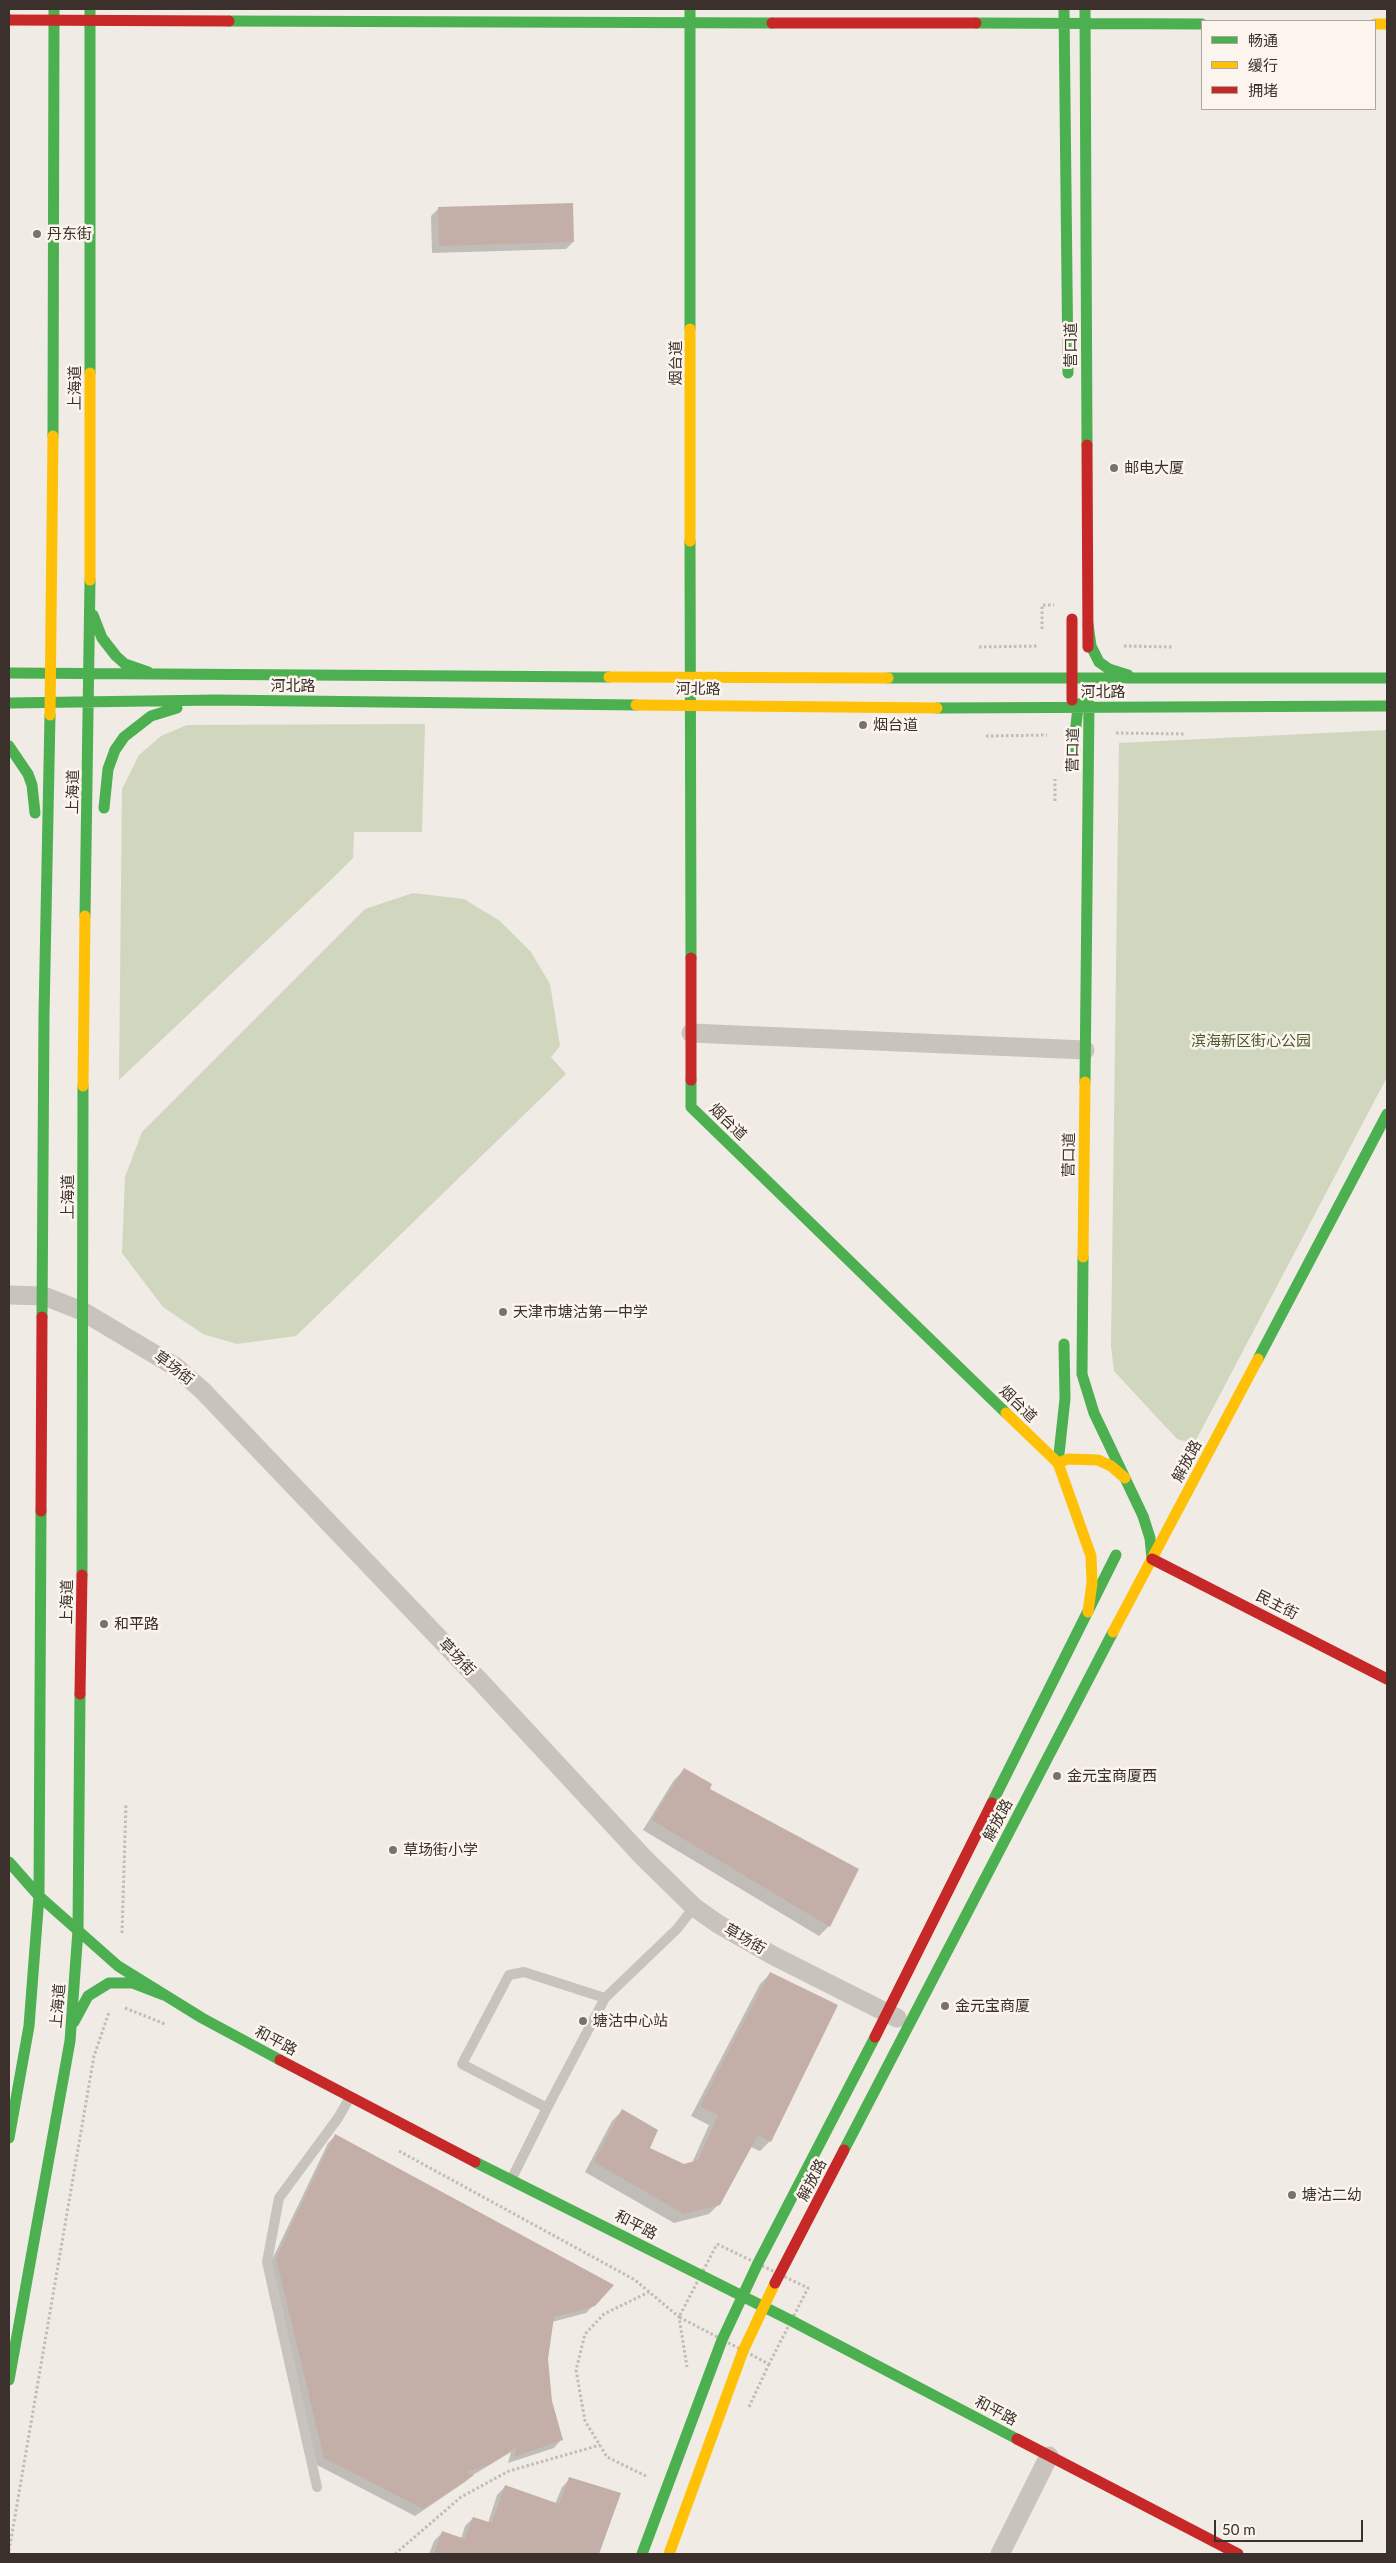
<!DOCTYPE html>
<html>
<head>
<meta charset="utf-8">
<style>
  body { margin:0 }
  #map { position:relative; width:1396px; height:2563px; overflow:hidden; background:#f0ebe5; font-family:Lato,"Noto Sans SC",sans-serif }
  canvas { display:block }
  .frame { position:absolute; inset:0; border:10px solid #3b302b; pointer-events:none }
  .legend { position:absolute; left:1201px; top:20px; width:175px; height:90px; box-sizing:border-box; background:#fbf5ee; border:1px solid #aea6a0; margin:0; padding:6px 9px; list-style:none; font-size:15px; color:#3b302b }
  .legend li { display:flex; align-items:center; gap:10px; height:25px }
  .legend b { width:25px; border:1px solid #aea6a0 }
  .scale { position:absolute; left:1214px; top:2520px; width:149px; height:22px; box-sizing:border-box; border:2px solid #3b302b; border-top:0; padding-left:6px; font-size:15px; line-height:18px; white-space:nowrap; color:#3b302b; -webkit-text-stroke:4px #fbf5ee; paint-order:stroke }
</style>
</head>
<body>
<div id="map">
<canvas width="1396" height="2563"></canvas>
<div class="frame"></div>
<ul class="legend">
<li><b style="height:6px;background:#4caf50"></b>畅通</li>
<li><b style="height:6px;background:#ffc107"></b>缓行</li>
<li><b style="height:6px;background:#c62828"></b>拥堵</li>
</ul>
<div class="scale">50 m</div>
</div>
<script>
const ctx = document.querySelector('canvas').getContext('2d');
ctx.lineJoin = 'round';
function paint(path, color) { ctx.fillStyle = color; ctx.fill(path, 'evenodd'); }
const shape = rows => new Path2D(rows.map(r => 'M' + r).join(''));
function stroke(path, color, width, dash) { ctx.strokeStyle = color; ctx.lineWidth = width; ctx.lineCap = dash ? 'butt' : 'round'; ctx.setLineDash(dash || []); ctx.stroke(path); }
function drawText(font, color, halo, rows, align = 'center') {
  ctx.font = font + ' Lato,"Noto Sans SC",sans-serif'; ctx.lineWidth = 5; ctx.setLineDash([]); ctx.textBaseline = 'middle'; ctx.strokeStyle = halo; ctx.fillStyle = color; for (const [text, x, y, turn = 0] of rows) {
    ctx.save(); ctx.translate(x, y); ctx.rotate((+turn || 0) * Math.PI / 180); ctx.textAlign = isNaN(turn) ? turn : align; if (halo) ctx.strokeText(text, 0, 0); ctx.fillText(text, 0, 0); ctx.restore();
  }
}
paint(shape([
  [425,724,422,832,354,832,353,858,335,876,119,1080,122,789,139,755,161,736,187,725],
  [1387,730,1387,1077,1194,1444,1177,1439,1114,1371,1111,1346,1119,743],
  [413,893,464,899,500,921,531,952,550,984,560,1046,551,1057,566,1074,296,1336,237,1344,203,1334,163,1307,122,1253,125,1177,142,1132,365,909]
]), '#d1d6bf');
paint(shape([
  [439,208,573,242,566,249,432,253,431,216],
  [684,1770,708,1790,829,1926,819,1936,643,1830,674,1780],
  [770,1974,770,2141,760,2151,751,2147,719,2204,709,2214,674,2223,585,2172,612,2121,622,2111,648,2148,684,2166,692,2163,709,2125,691,2116,760,1984],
  [335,2136,594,2305,586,2313,552,2322,547,2359,550,2401,561,2440,554,2448,508,2463,511,2452,473,2475,465,2482,415,2516,317,2465,269,2266,328,2143],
  [570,2479,619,2494,598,2554,429,2554,434,2541,442,2533,461,2539,465,2526,473,2518,488,2523,497,2495,505,2487,555,2504,562,2487]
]), '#0003');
paint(shape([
  [573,203,574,242,439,246,438,207],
  [684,1768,712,1784,710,1789,859,1869,830,1927,652,1820],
  [770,1972,838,2005,771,2142,758,2135,720,2205,684,2214,594,2162,622,2109,658,2130,650,2148,684,2164,698,2160,718,2115,700,2106],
  [335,2134,614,2285,595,2306,554,2317,548,2359,552,2401,563,2440,514,2457,517,2447,489,2465,467,2472,474,2475,423,2509,324,2458,276,2258],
  [569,2477,621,2493,599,2554,434,2554,442,2531,465,2539,473,2517,492,2523,505,2485,559,2504]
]), '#c3afa7');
stroke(shape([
  [1042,629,1042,605,1054,605],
  [1124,646,1174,647],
  [979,647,1039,646],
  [1116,733,1186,734],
  [986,736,1047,735],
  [1055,801,1055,779],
  [122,1933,126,1803],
  [125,2008,165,2024],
  [399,2151,635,2280,679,2317,687,2367],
  [717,2244,808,2288,769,2364,679,2317,717,2244],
  [749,2407,769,2364],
  [646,2476,607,2457,585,2421,576,2370,585,2334,604,2314,649,2292],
  [9,2551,94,2056,109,2012],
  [395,2554,461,2497,509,2471,600,2445]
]), '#c2bbb6', 3, [2.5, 2.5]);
stroke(shape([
  [605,1998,547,2108,462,2064,509,1975,524,1972,605,1998,677,1929,694,1907],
  [512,2178,547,2108],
  [317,2487,267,2262,279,2198,338,2118,349,2099]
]), '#c9c3be', 10);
stroke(shape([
  [691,1033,1085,1050],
  [9,1295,44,1296,82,1311,176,1367,203,1391,479,1680,644,1858,694,1907,718,1924,774,1956,897,2018],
  [1000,2554,1049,2456]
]), '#c9c3be', 19);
stroke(shape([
  [90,9,90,373],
  [690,9,690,329],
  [1064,9,1068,373],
  [1085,9,1087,445],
  [229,21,772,23],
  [976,23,1202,24],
  [53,436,54,9],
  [690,541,691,958],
  [93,615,102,638,116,656,125,664,148,672],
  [1088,624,1091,646,1099,662,1109,669,1128,675],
  [9,673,609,677],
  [888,678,1387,678],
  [9,703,216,700,636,705],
  [937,708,1387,706],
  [9,746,28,774,32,785,35,813],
  [1072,762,1078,707,1090,693],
  [104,808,108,769,115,750,124,737,151,716,177,708],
  [85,916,90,580],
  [691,1080,691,1107,1006,1413],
  [1085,1082,1089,704],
  [1083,1257,1082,1374,1094,1413,1143,1516,1150,1538,1152,1559],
  [42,1317,44,1015,50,715],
  [1258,1359,1387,1114],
  [1058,1463,1065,1399,1064,1344],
  [82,1575,83,1086],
  [992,1803,1116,1555],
  [9,1862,39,1896,118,1966,202,2018,280,2060],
  [74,2022,88,1996,109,1983,133,1983,164,1995],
  [9,2138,29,2026,39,1896,41,1511],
  [844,2150,1113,1632],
  [475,2162,792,2321,1017,2439],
  [9,2380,70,2041,78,1930,80,1694],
  [642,2554,722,2340,758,2263,875,2037]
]), '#4caf50', 11);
stroke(shape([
  [1375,24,1387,24],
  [690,329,690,541],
  [90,373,90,580],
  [609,677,888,678],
  [636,705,937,708],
  [50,715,53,436],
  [83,1086,85,916],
  [1083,1257,1085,1082],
  [1006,1413,1058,1463,1091,1556,1092,1583,1088,1612],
  [1058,1463,1068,1459,1098,1460,1111,1466,1125,1478],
  [1113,1632,1258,1359],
  [669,2554,743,2351,775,2283]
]), '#ffc107', 11);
stroke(shape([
  [9,20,229,21],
  [772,23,976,23],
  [1087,445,1088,647],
  [1072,619,1072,700],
  [691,958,691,1080],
  [41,1511,42,1317],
  [1152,1559,1387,1679],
  [80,1694,82,1575],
  [875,2037,992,1803],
  [280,2060,475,2162],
  [775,2283,844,2150],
  [1017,2439,1238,2554]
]), '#c62828', 11);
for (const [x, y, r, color] of [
  [37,234,5,"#7a716c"],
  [1114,468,5,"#7a716c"],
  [863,725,5,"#7a716c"],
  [503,1312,5,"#7a716c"],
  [104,1624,5,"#7a716c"],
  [1057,1776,5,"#7a716c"],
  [393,1850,5,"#7a716c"],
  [945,2006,5,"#7a716c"],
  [583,2021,5,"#7a716c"],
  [1292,2195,5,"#7a716c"]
]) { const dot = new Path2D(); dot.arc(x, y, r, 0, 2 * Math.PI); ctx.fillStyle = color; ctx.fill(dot); stroke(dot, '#fbf5ee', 2); }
drawText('15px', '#3b302b', '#fbf5ee', [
  ["丹东街",47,234],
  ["邮电大厦",1124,468],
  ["烟台道",873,725],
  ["天津市塘沽第一中学",513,1312],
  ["和平路",114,1624],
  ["金元宝商厦西",1067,1776],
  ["草场街小学",403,1850],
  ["金元宝商厦",955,2006],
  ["塘沽中心站",593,2021],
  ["塘沽二幼",1302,2195]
], 'left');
drawText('15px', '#3b302b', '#fbf5ee', [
  ["营口道",1071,345,-90],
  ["烟台道",676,363,-90],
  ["上海道",75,388,-90],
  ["河北路",293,686],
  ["河北路",698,689,1],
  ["河北路",1103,692],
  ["营口道",1073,750,-89],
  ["上海道",73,792,-89],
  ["烟台道",728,1122,44],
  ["营口道",1069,1155,-89],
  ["上海道",68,1197,-90],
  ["草场街",174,1368,37],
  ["烟台道",1018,1404,44],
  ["解放路",1187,1461,-62],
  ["上海道",67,1602,-89],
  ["民主街",1277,1605,27],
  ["草场街",457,1657,46],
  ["解放路",998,1820,-62],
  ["草场街",745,1939,30],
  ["上海道",58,2006,-85],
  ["和平路",276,2041,28],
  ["解放路",812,2180,-63],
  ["和平路",636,2225,27],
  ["和平路",996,2411,28]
]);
drawText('15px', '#4a5a2e', '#fbf5ee', [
  ["滨海新区街心公园",1251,1041]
]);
</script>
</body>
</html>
